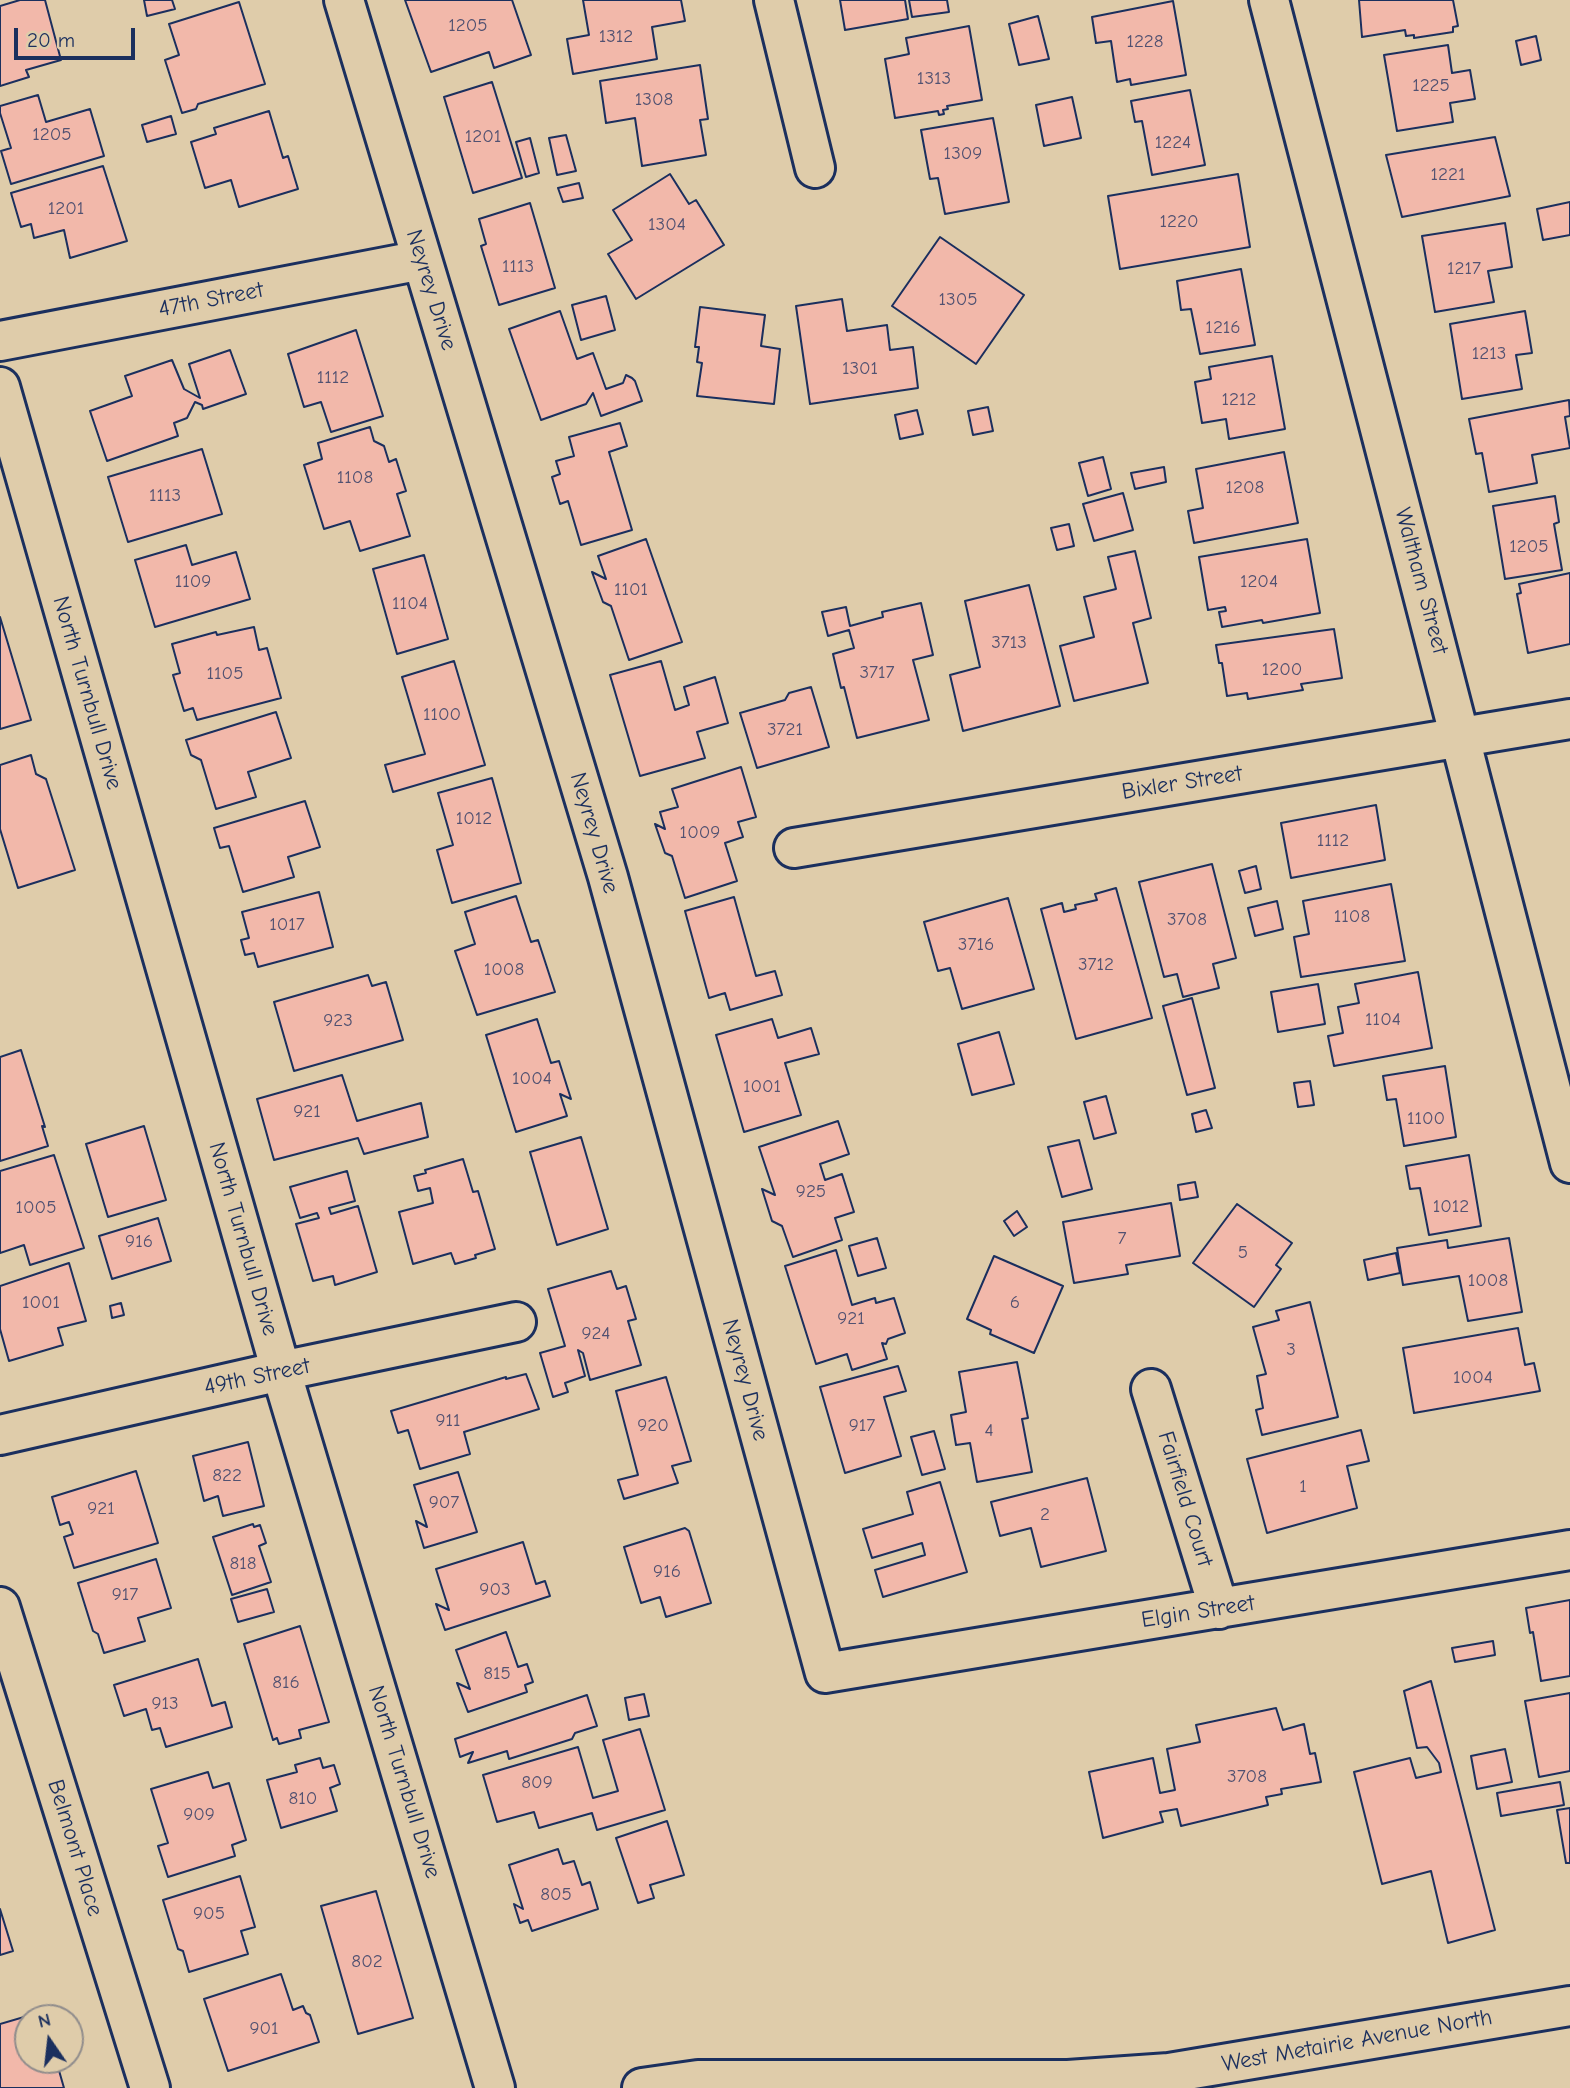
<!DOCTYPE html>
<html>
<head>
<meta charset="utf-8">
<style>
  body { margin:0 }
  #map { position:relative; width:1570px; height:2088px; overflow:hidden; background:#dfccaa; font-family:"Comic Neue",sans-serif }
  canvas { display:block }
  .north { position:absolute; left:14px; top:2004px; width:70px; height:70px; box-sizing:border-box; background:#dfccaa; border:2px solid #918d8c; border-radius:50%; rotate:346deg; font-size:19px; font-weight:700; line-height:28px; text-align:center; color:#1b2f5e }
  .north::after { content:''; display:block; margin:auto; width:24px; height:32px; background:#1b2f5e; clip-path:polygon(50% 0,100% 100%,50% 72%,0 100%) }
  .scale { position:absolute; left:14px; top:28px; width:121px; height:32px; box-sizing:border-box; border:4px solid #1b2f5e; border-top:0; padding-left:9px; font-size:21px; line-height:24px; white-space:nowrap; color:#1b2f5e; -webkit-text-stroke:5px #dfccaa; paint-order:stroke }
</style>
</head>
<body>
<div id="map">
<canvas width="1570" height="2088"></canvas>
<div class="north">N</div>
<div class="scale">20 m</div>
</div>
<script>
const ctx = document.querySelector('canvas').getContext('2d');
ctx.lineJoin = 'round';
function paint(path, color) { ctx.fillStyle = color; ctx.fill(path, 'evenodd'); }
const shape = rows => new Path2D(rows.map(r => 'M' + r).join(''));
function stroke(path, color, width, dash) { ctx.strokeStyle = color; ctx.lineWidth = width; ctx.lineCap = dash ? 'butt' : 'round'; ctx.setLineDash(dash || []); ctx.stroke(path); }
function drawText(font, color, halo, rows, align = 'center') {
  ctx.font = font + ' "Comic Neue",sans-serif'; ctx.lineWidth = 5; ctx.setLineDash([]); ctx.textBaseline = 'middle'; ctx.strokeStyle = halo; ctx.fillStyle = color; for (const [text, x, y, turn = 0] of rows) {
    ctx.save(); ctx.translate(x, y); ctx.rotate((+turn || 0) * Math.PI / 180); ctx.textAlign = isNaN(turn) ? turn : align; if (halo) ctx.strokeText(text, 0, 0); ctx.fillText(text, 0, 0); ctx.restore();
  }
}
const building = shape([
  [20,0,45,0,61,60,26,70,29,77,0,86,0,6,20,0],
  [144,0,172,0,175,9,147,16,144,0],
  [405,0,512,0,531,55,494,68,489,52,431,72,405,0],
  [583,0,681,0,685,21,652,27,657,59,573,74,567,39,589,35,583,0],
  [840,0,905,0,908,19,845,30,840,0],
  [909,0,947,0,949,12,912,17,909,0],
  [1359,0,1453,0,1458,26,1453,27,1453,32,1414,38,1414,35,1406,36,1405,30,1362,37,1359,0],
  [1173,1,1186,75,1131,85,1130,79,1117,82,1111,41,1096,43,1092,17,1173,1],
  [239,2,265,84,198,104,196,109,182,113,165,60,179,55,169,24,239,2],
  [1038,16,1049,59,1019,65,1009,24,1038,16],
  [969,26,982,100,947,106,948,109,943,110,944,114,939,115,938,111,895,118,885,59,909,54,906,38,969,26],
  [1536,36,1541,60,1521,65,1516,41,1536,36],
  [1448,45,1452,73,1470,70,1475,99,1450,103,1453,122,1397,131,1384,55,1448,45],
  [700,65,708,119,700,120,706,155,642,166,635,118,606,123,600,81,700,65],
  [492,82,522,178,473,193,444,97,492,82],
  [1190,90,1205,165,1152,175,1142,121,1135,122,1131,101,1190,90],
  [38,95,46,122,90,109,104,156,11,184,1,151,11,148,0,113,0,106,38,95],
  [1072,97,1081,138,1044,146,1036,105,1072,97],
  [269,111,283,158,288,156,298,189,239,207,231,180,205,188,191,142,216,134,214,128,269,111],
  [171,116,176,134,147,142,142,125,171,116],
  [993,118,1009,202,945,214,938,178,930,179,921,130,993,118],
  [566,135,576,171,557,175,549,138,566,135],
  [1495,137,1510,196,1402,217,1386,155,1495,137],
  [530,138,539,173,526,177,516,142,530,138],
  [103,166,127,241,70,258,64,230,34,238,31,224,21,227,11,193,103,166],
  [670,174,689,204,696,200,724,245,636,299,608,254,632,240,613,210,670,174],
  [1238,174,1250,247,1120,269,1108,196,1238,174],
  [579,183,583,198,563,202,558,188,579,183],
  [1570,202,1570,235,1543,240,1537,209,1570,202],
  [530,203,555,288,499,305,481,246,486,244,479,219,530,203],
  [1505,223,1512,267,1488,271,1494,302,1435,312,1422,236,1505,223],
  [940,237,1024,295,976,364,892,306,940,237],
  [1241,269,1255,345,1200,354,1191,309,1181,310,1177,281,1241,269],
  [606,296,615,330,581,340,572,305,606,296],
  [842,299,847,331,887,325,890,350,913,347,918,388,810,404,796,306,842,299],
  [700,307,765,315,761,346,780,349,774,404,697,396,702,363,697,362,699,347,695,347,700,307],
  [560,311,577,359,593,353,606,389,623,383,626,375,632,378,635,381,642,401,601,416,593,393,586,404,541,420,509,329,560,311],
  [1525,311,1532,353,1516,355,1522,389,1462,399,1450,324,1525,311],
  [356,330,383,416,331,432,321,402,304,407,288,354,356,330],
  [230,350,246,394,203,409,202,405,195,402,187,418,174,423,178,436,107,461,90,411,132,396,125,376,172,360,184,389,200,398,189,364,230,350],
  [1272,356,1285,429,1229,439,1226,419,1202,423,1195,382,1211,379,1209,367,1272,356],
  [1569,400,1570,416,1565,417,1570,448,1532,455,1537,483,1489,492,1482,453,1476,454,1469,419,1569,400],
  [988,407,993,431,973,435,968,411,988,407],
  [917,410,923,434,900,439,895,415,917,410],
  [620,423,627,446,609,452,632,530,581,545,568,501,560,504,552,477,560,474,556,461,574,456,569,437,620,423],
  [370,427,374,441,384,446,389,462,396,459,406,491,397,494,410,536,360,551,350,521,324,529,304,465,322,459,318,443,370,427],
  [202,449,222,514,128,542,108,477,202,449],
  [1284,452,1298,523,1194,543,1188,511,1203,508,1196,469,1284,452],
  [1103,457,1111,489,1088,496,1079,463,1103,457],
  [1164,467,1166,482,1135,489,1131,473,1164,467],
  [1123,493,1133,530,1094,541,1083,504,1123,493],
  [1555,496,1559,522,1554,524,1562,570,1505,579,1493,506,1555,496],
  [1069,524,1074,546,1057,550,1051,528,1069,524],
  [646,539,682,642,629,660,611,606,603,602,592,572,606,579,598,556,646,539],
  [1307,539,1320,613,1263,623,1262,620,1222,627,1219,612,1226,611,1225,607,1208,610,1199,557,1307,539],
  [186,545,192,565,236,552,250,599,155,627,135,560,186,545],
  [1135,551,1151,618,1133,623,1148,683,1074,701,1060,646,1094,637,1084,597,1116,589,1108,557,1135,551],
  [424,555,448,639,397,654,373,569,424,555],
  [1570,573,1570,644,1528,653,1517,594,1521,593,1519,584,1570,573],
  [1029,585,1060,706,963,731,950,675,980,667,965,601,1029,585],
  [921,603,933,655,913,660,929,720,857,738,844,687,841,688,833,654,854,648,849,630,828,636,822,612,846,607,850,626,883,617,882,612,921,603],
  [0,617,31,720,0,729,0,617],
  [254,627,259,650,267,648,281,698,197,720,193,708,184,711,173,675,180,673,172,644,216,632,217,635,254,627],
  [1334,629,1342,678,1301,684,1303,690,1248,699,1247,693,1227,696,1222,663,1219,663,1216,645,1334,629],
  [454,661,485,765,393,792,385,765,425,754,402,677,454,661],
  [661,661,675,710,689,705,684,687,715,677,728,723,697,732,705,758,640,776,610,675,661,661],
  [811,687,829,747,757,768,740,713,785,700,789,693,811,687],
  [276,712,291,758,248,772,256,797,216,809,201,760,191,755,186,740,276,712],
  [31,755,36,774,46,779,75,870,18,888,0,829,0,765,31,755],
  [741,767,756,817,738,822,743,837,725,843,737,881,685,898,672,856,665,853,655,824,665,829,660,812,678,807,672,789,741,767],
  [492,778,521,883,452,903,437,850,453,845,438,793,492,778],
  [305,801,320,847,288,857,294,877,243,892,229,846,220,848,214,828,305,801],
  [1376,805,1385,860,1291,878,1281,823,1376,805],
  [1212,864,1236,958,1213,964,1219,988,1183,997,1177,974,1164,977,1139,882,1212,864],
  [1256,866,1261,889,1245,893,1239,871,1256,866],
  [1391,884,1405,961,1301,977,1294,937,1309,934,1303,901,1391,884],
  [1116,888,1152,1018,1076,1039,1041,909,1062,903,1064,912,1076,909,1075,905,1097,900,1095,894,1116,888],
  [319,892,333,947,258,967,254,953,245,955,241,940,249,938,242,912,319,892],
  [516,896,531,942,538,940,555,992,477,1015,455,951,475,944,465,912,516,896],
  [734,897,756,976,775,971,782,995,730,1010,725,993,709,998,685,911,734,897],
  [1008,898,1034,989,962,1009,950,968,938,971,924,922,1008,898],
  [1277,901,1283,929,1255,936,1248,908,1277,901],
  [1418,972,1432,1048,1334,1066,1328,1036,1343,1033,1338,1007,1359,1003,1355,984,1418,972],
  [368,975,372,986,386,982,403,1040,294,1071,274,1002,368,975],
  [1318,984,1325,1024,1278,1032,1271,992,1318,984],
  [1192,998,1215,1088,1187,1095,1163,1006,1192,998],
  [537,1019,551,1063,559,1061,571,1099,560,1094,567,1116,516,1132,486,1035,537,1019],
  [772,1019,778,1038,811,1028,819,1054,785,1063,801,1115,744,1132,716,1035,772,1019],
  [999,1032,1014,1084,972,1095,958,1044,999,1032],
  [21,1050,45,1127,42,1126,48,1146,0,1161,0,1057,21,1050],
  [1445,1066,1456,1137,1404,1146,1396,1099,1387,1100,1383,1076,1445,1066],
  [342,1075,357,1121,421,1103,428,1137,364,1154,358,1138,274,1160,257,1099,342,1075],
  [1310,1081,1314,1105,1298,1107,1294,1083,1310,1081],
  [1106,1096,1116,1133,1094,1139,1084,1102,1106,1096],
  [1206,1110,1212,1128,1196,1132,1192,1114,1206,1110],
  [838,1121,849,1154,820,1164,825,1180,842,1174,854,1212,835,1218,842,1240,793,1257,782,1226,772,1221,762,1189,775,1195,759,1147,838,1121],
  [144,1126,166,1200,108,1217,86,1144,144,1126],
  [581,1137,608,1229,557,1245,530,1152,581,1137],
  [1079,1140,1092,1189,1062,1197,1048,1147,1079,1140],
  [54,1155,84,1248,30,1265,24,1245,0,1253,0,1171,54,1155],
  [1469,1155,1481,1226,1429,1235,1420,1188,1410,1189,1406,1166,1469,1155],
  [463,1159,473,1192,478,1191,495,1249,475,1255,476,1258,455,1264,451,1253,413,1264,399,1212,433,1203,430,1188,418,1191,414,1176,426,1173,425,1170,463,1159],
  [347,1171,355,1201,329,1208,331,1214,358,1206,377,1272,335,1285,333,1276,313,1281,296,1224,319,1218,317,1213,300,1218,290,1187,347,1171],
  [1195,1182,1198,1197,1180,1200,1178,1185,1195,1182],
  [1171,1203,1180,1256,1126,1265,1128,1274,1074,1283,1063,1222,1171,1203],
  [1237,1204,1292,1243,1276,1265,1281,1269,1254,1307,1193,1263,1237,1204],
  [1017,1211,1027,1227,1014,1236,1004,1221,1017,1211],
  [158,1218,171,1261,112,1279,99,1236,158,1218],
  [877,1238,886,1268,858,1276,849,1246,877,1238],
  [1509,1238,1522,1312,1468,1321,1459,1276,1403,1285,1397,1248,1447,1240,1448,1248,1509,1238],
  [836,1250,852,1305,875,1298,876,1303,894,1298,905,1333,888,1339,886,1344,882,1343,887,1359,852,1370,847,1354,816,1364,785,1266,836,1250],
  [1396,1253,1400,1273,1368,1280,1364,1260,1396,1253],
  [994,1256,1063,1286,1034,1353,990,1334,991,1330,967,1319,994,1256],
  [69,1263,86,1321,58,1328,63,1345,9,1361,0,1329,0,1286,69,1263],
  [611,1271,617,1289,626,1286,636,1319,628,1321,641,1365,590,1380,583,1353,578,1350,585,1376,565,1383,568,1392,553,1397,540,1353,565,1346,548,1289,611,1271],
  [1310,1302,1338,1417,1262,1435,1256,1410,1263,1408,1257,1376,1266,1374,1253,1327,1279,1320,1276,1311,1310,1302],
  [121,1303,124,1315,112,1318,110,1306,121,1303],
  [1518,1328,1525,1365,1534,1363,1540,1391,1414,1413,1403,1348,1518,1328],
  [1017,1362,1028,1418,1022,1419,1032,1472,977,1482,970,1443,956,1445,951,1415,966,1412,959,1372,1017,1362],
  [898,1366,906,1391,884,1397,901,1456,845,1473,820,1387,898,1366],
  [526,1374,539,1409,464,1432,470,1454,420,1469,408,1430,398,1433,391,1411,506,1377,506,1379,526,1374],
  [666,1377,691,1461,672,1466,678,1483,624,1499,618,1480,638,1475,616,1391,666,1377],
  [1361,1430,1369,1461,1347,1466,1357,1508,1267,1533,1247,1459,1361,1430],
  [934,1431,945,1469,922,1475,911,1437,934,1431],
  [248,1442,264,1506,223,1516,218,1496,204,1501,193,1456,248,1442],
  [136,1471,158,1543,74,1568,64,1537,73,1534,69,1522,60,1525,52,1497,136,1471],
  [458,1472,477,1532,424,1548,416,1521,427,1527,414,1485,458,1472],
  [1087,1478,1106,1551,1041,1567,1031,1528,1000,1536,991,1502,1087,1478],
  [940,1482,967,1572,883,1597,875,1570,925,1555,922,1543,872,1558,863,1529,913,1514,907,1492,940,1482],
  [253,1524,254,1527,260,1525,266,1543,259,1546,271,1582,232,1595,213,1537,253,1524],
  [685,1528,689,1531,711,1603,666,1617,660,1597,641,1603,624,1547,685,1528],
  [523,1542,536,1584,545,1581,550,1596,445,1630,436,1604,449,1610,436,1569,523,1542],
  [156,1559,171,1608,138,1618,145,1641,104,1653,98,1634,93,1631,78,1583,156,1559],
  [267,1589,274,1612,238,1622,231,1599,267,1589],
  [1570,1600,1570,1676,1541,1681,1533,1632,1530,1633,1526,1608,1570,1600],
  [300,1626,329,1722,299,1730,301,1738,279,1744,277,1738,273,1740,244,1644,300,1626],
  [506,1632,518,1667,527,1664,533,1682,525,1685,527,1692,468,1712,457,1683,470,1689,456,1650,506,1632],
  [1493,1641,1495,1655,1455,1662,1452,1648,1493,1641],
  [198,1659,212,1706,225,1702,232,1727,166,1747,160,1728,152,1730,146,1709,124,1716,114,1685,198,1659],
  [1431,1681,1495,1930,1448,1943,1431,1871,1382,1884,1354,1772,1410,1758,1416,1778,1441,1772,1439,1763,1427,1747,1417,1748,1404,1691,1431,1681],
  [1570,1693,1570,1771,1539,1777,1525,1701,1570,1693],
  [644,1694,649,1716,629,1720,625,1698,644,1694],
  [587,1695,597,1726,575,1733,572,1739,509,1759,507,1751,468,1763,473,1752,460,1757,455,1739,587,1695],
  [1276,1708,1283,1730,1304,1724,1310,1754,1315,1753,1321,1782,1281,1789,1282,1794,1266,1797,1268,1805,1181,1826,1177,1809,1160,1812,1163,1822,1103,1838,1089,1772,1153,1758,1160,1793,1175,1790,1167,1749,1200,1742,1196,1725,1276,1708],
  [640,1729,665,1810,597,1830,592,1813,539,1828,534,1812,497,1822,483,1775,578,1747,593,1798,618,1791,603,1740,640,1729],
  [1505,1749,1512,1782,1477,1789,1471,1756,1505,1749],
  [320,1758,323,1768,334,1765,340,1784,330,1788,337,1811,281,1828,267,1780,297,1772,295,1765,320,1758],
  [208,1772,213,1788,229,1783,246,1840,232,1845,235,1856,168,1877,158,1846,168,1843,151,1789,208,1772],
  [1560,1782,1564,1805,1501,1816,1497,1793,1560,1782],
  [1570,1808,1570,1863,1566,1863,1557,1810,1570,1808],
  [667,1821,684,1875,650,1885,654,1898,638,1903,616,1838,667,1821],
  [558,1849,563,1864,574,1861,582,1885,590,1882,598,1909,532,1931,528,1920,520,1923,514,1904,523,1909,509,1865,558,1849],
  [240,1876,255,1927,241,1931,248,1954,189,1972,183,1951,178,1949,163,1900,240,1876],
  [376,1891,413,2018,358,2034,321,1906,376,1891],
  [0,1909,13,1951,0,1955,0,1909],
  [281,1974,293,2010,303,2006,306,2013,310,2015,319,2042,228,2071,204,1999,281,1974],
  [41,2012,43,2018,28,2018,28,2060,56,2060,64,2088,0,2088,0,2024,41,2012]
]);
paint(building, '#f2b8aa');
stroke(building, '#1b2f5e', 2);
const minor = shape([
  [344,0,608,877,825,1673,1570,1550],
  [774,0,815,168],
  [1269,0,1570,1163],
  [0,341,422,260],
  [0,387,281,1371,495,2088],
  [794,848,1570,719],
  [1151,1389,1219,1609],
  [0,1435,281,1371,516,1322],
  [0,1607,150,2088]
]);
const major = shape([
  [642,2088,698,2080,1068,2080,1169,2073,1570,2006]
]);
stroke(minor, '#1b2f5e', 44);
stroke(major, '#1b2f5e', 44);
stroke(minor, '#dfccaa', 38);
stroke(major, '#dfccaa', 38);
drawText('19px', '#515171', null, [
  ["1205",468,26],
  ["1312",616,37],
  ["1228",1145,42],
  ["1313",934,79],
  ["1225",1431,86],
  ["1308",654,100],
  ["1205",52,135],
  ["1201",483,137],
  ["1224",1173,143],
  ["1309",963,154],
  ["1221",1448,175],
  ["1201",66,209],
  ["1220",1179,222],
  ["1304",667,225],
  ["1113",518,267],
  ["1217",1464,269],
  ["1305",958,300],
  ["1216",1223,328],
  ["1213",1489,354],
  ["1301",860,369],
  ["1112",333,378],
  ["1212",1239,400],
  ["1108",355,478],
  ["1208",1245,488],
  ["1113",165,496],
  ["1205",1529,547],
  ["1109",193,582],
  ["1204",1259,582],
  ["1101",631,590],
  ["1104",410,604],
  ["3713",1009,643],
  ["1200",1282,670],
  ["3717",877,673],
  ["1105",225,674],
  ["1100",442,715],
  ["3721",785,730],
  ["1012",474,819],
  ["1009",700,833],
  ["1112",1333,841],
  ["1108",1352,917],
  ["3708",1187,920],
  ["1017",287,925],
  ["3716",976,945],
  ["3712",1096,965],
  ["1008",504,970],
  ["1104",1383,1020],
  ["923",338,1021],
  ["1004",532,1079],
  ["1001",762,1087],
  ["921",307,1112],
  ["1100",1426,1119],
  ["925",811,1192],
  ["1012",1451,1207],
  ["1005",36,1208],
  ["7",1122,1239],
  ["916",139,1242],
  ["5",1243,1253],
  ["1008",1488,1281],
  ["1001",41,1303],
  ["6",1015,1303],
  ["921",851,1319],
  ["924",596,1334],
  ["3",1291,1350],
  ["1004",1473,1378],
  ["911",448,1421],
  ["920",653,1426],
  ["917",862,1426],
  ["4",989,1431],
  ["822",227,1476],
  ["1",1303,1487],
  ["907",444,1503],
  ["921",101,1509],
  ["2",1045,1515],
  ["818",243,1564],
  ["916",667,1572],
  ["903",495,1590],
  ["917",125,1595],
  ["815",497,1674],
  ["816",286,1683],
  ["913",165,1704],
  ["3708",1247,1777],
  ["809",537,1783],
  ["810",303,1799],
  ["909",199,1815],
  ["805",556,1895],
  ["905",209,1914],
  ["802",367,1962],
  ["901",264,2029]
]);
drawText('23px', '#1b2f5e', '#dfccaa', [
  ["Neyrey Drive",431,290,73],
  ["47th Street",211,300,-11],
  ["Waltham Street",1421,581,75],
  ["North Turnbull Drive",87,693,74],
  ["Bixler Street",1182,783,-9],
  ["Neyrey Drive",594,833,74],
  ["North Turnbull Drive",243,1239,74],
  ["49th Street",257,1377,-12],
  ["Neyrey Drive",745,1380,75],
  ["Fairfield Court",1185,1499,73],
  ["Elgin Street",1198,1612,-9],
  ["North Turnbull Drive",404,1782,73],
  ["Belmont Place",75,1848,73],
  ["West Metairie Avenue North",1357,2041,-10]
]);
</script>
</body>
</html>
